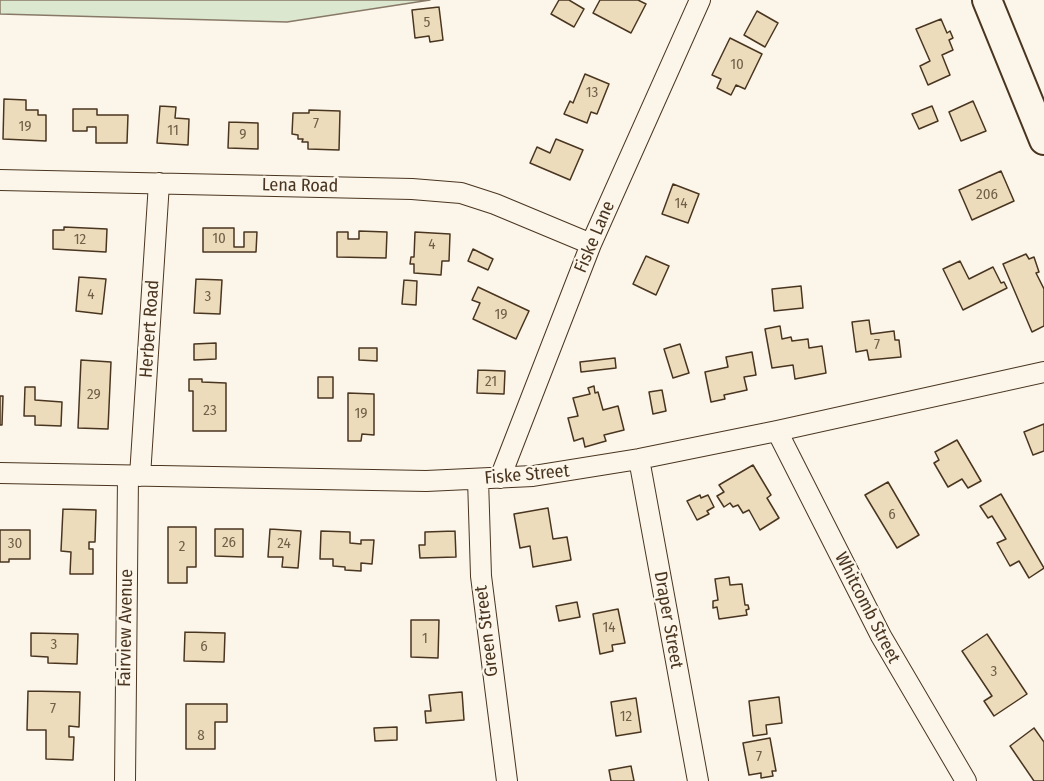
<!DOCTYPE html>
<html>
<head>
<meta charset="utf-8">
<style>
  body { margin:0 }
  canvas { display:block; background:#fbf6e9 }
</style>
</head>
<body>
<canvas width="1044" height="781"></canvas>
<script>
const ctx = document.querySelector('canvas').getContext('2d');
ctx.lineJoin = 'round';
function paint(path, color) { ctx.fillStyle = color; ctx.fill(path, 'evenodd'); }
const shape = rows => new Path2D(rows.map(r => 'M' + r).join(''));
function stroke(path, color, width, dash) { ctx.strokeStyle = color; ctx.lineWidth = width; ctx.lineCap = dash ? 'butt' : 'round'; ctx.setLineDash(dash || []); ctx.stroke(path); }
function drawText(font, color, halo, rows, align = 'center') {
  ctx.font = font + ' "Fira Sans Condensed",sans-serif'; ctx.lineWidth = 4.5; ctx.setLineDash([]); ctx.textBaseline = 'middle'; ctx.strokeStyle = halo; ctx.fillStyle = color; for (const [text, x, y, turn = 0] of rows) {
    ctx.save(); ctx.translate(x, y); ctx.rotate((+turn || 0) * Math.PI / 180); ctx.textAlign = isNaN(turn) ? turn : align; if (halo) ctx.strokeText(text, 0, 0); ctx.fillText(text, 0, 0); ctx.restore();
  }
}
const green = shape([
  [0,0,430,0,287,22,0,14,0,0]
]);
paint(green, '#dce7d0');
stroke(green, '#887966', 1.5);
const building = shape([
  [559,0,569,0,584,9,574,27,551,14,559,0],
  [600,0,638,0,646,4,631,33,593,13,600,0],
  [439,7,443,40,430,42,429,36,415,38,412,10,439,7],
  [757,11,778,23,765,47,744,35,757,11],
  [941,19,947,33,950,31,953,38,949,40,953,50,942,55,950,75,928,85,920,66,930,61,916,29,941,19],
  [730,38,762,54,745,89,736,85,731,95,717,88,721,79,712,75,730,38],
  [585,74,609,84,597,114,591,112,587,123,564,114,570,101,573,103,585,74],
  [4,99,26,100,26,110,38,110,38,115,46,115,46,141,3,139,4,99],
  [973,101,986,131,961,141,949,112,973,101],
  [160,106,176,107,175,118,189,119,188,145,157,143,160,106],
  [932,106,938,121,919,129,912,114,932,106],
  [73,109,97,109,97,115,128,115,127,143,96,143,96,127,87,127,87,131,73,131,73,109],
  [309,110,340,111,339,150,308,149,308,142,302,142,303,139,298,139,298,135,292,134,293,113,309,113,309,110],
  [229,122,258,123,258,149,228,148,229,122],
  [556,139,583,150,570,180,530,163,537,147,550,153,556,139],
  [1001,171,1014,201,972,220,959,190,1001,171],
  [673,184,699,194,688,223,662,214,673,184],
  [64,227,107,229,106,252,53,249,53,230,64,230,64,227],
  [203,228,234,228,234,247,244,247,244,232,257,232,256,252,203,252,203,228],
  [359,231,387,232,386,258,337,257,337,232,348,232,348,239,359,239,359,231],
  [415,232,450,234,449,261,442,261,441,275,414,273,414,264,410,264,411,257,414,257,415,232],
  [473,249,493,259,488,270,468,261,473,249],
  [1026,254,1029,259,1034,257,1039,272,1036,273,1044,289,1044,326,1032,332,1003,264,1026,254],
  [646,256,669,266,656,295,633,284,646,256],
  [960,261,969,279,993,267,1001,283,1004,282,1007,288,963,310,943,269,960,261],
  [79,277,106,279,102,314,76,311,79,277],
  [196,279,222,280,220,314,194,313,196,279],
  [404,280,417,281,416,305,402,304,404,280],
  [801,286,803,308,774,311,772,289,801,286],
  [478,287,529,311,516,339,473,319,480,303,472,300,478,287],
  [869,320,871,334,894,331,895,340,899,340,901,357,869,360,867,350,856,352,852,322,869,320],
  [780,326,782,339,791,337,792,341,808,339,809,348,822,346,826,373,795,379,793,365,772,368,765,329,780,326],
  [216,343,216,359,194,360,194,344,216,343],
  [680,344,689,373,673,378,664,349,680,344],
  [359,348,377,348,377,361,359,360,359,348],
  [752,352,756,375,744,377,747,390,724,395,725,399,711,402,705,372,728,367,726,357,752,352],
  [615,358,616,368,581,372,580,362,615,358],
  [81,360,111,362,108,429,78,428,81,360],
  [478,370,505,371,504,394,477,393,478,370],
  [318,377,333,377,333,398,318,398,318,377],
  [189,379,202,379,202,382,226,383,226,431,193,431,193,391,189,391,189,379],
  [594,386,595,393,598,392,603,410,618,406,624,430,604,435,606,441,585,447,583,438,574,441,568,418,578,416,573,398,590,394,588,388,594,386],
  [25,387,35,387,35,400,62,402,61,426,35,425,35,416,24,416,25,387],
  [662,390,666,411,653,414,649,392,662,390],
  [348,393,374,394,374,435,362,434,361,441,348,441,348,393],
  [0,396,3,396,2,425,0,425,0,396],
  [1044,424,1044,451,1033,455,1024,432,1044,424],
  [957,440,981,481,968,488,962,479,948,487,934,463,939,460,935,452,957,440],
  [753,465,771,495,767,498,779,518,760,530,749,510,743,513,738,505,733,507,730,503,724,507,717,496,724,492,719,485,753,465],
  [888,482,919,535,897,548,865,495,888,482],
  [1001,494,1044,568,1029,578,1019,561,1010,566,997,543,1006,539,992,516,988,518,980,506,1001,494],
  [700,495,701,498,708,495,714,507,707,511,709,514,697,520,687,501,700,495],
  [548,508,553,539,567,537,571,560,533,567,530,546,520,548,514,514,548,508],
  [63,509,96,510,95,542,89,542,89,549,93,549,93,574,70,574,71,552,61,551,63,509],
  [168,527,196,527,196,567,187,567,187,583,168,583,168,527],
  [215,529,243,529,243,557,215,556,215,529],
  [270,529,301,531,298,568,282,567,283,557,268,557,270,529],
  [0,530,30,530,30,559,9,559,9,562,0,562,0,530],
  [321,531,350,532,350,543,361,544,361,540,374,540,372,564,361,563,361,571,345,570,345,567,333,566,333,559,320,559,321,531],
  [455,531,456,557,420,558,419,545,425,545,425,532,455,531],
  [729,577,730,585,742,584,745,605,748,605,749,609,746,610,747,615,719,619,717,607,713,608,713,601,718,600,715,579,729,577],
  [577,602,580,617,559,621,556,606,577,602],
  [618,609,625,643,612,645,613,651,600,654,593,614,618,609],
  [411,620,439,620,438,658,411,657,411,620],
  [185,632,225,633,224,662,184,661,185,632],
  [31,633,78,634,77,664,48,663,48,657,31,656,31,633],
  [987,634,1027,694,994,716,984,701,992,696,962,651,987,634],
  [28,691,80,692,79,727,69,726,69,737,74,737,73,760,46,759,46,730,27,730,28,691],
  [462,692,464,720,426,723,425,711,431,711,429,695,462,692],
  [779,697,782,723,766,725,767,734,753,736,749,701,779,697],
  [636,698,641,732,616,736,611,702,636,698],
  [186,704,227,704,227,722,215,722,215,749,186,749,186,704],
  [397,727,397,740,375,741,374,728,397,727],
  [1034,728,1044,742,1044,781,1034,781,1010,746,1034,728],
  [770,738,776,771,772,771,773,776,761,778,761,773,749,775,743,743,770,738],
  [631,766,634,781,611,781,609,770,631,766]
]);
paint(building, '#ecdcbc');
stroke(building, '#4a3520', 1.5);
const street = shape([
  [0,180,412,189,461,193,495,204,591,244],
  [777,431,881,636,966,781],
  [639,459,698,781],
  [0,473,426,481,533,476,639,459,777,431,1044,372],
  [140,476,159,183],
  [500,478,591,244,700,0],
  [478,479,481,576,507,781],
  [125,781,128,476]
]);
const secondary = shape([
  [987,0,1044,140]
]);
stroke(street, '#4a3520', 22);
stroke(secondary, '#4a3520', 32);
stroke(street, '#fbf6e9', 20);
stroke(secondary, '#fbf6e9', 28);
drawText('15px', '#725f47', null, [
  ["5",427,23],
  ["10",737,65],
  ["13",592,93],
  ["7",316,124],
  ["19",25,127],
  ["11",173,131],
  ["9",243,135],
  ["206",987,195],
  ["14",681,204],
  ["10",219,239],
  ["12",80,240],
  ["4",432,245],
  ["4",91,295],
  ["3",208,297],
  ["19",501,315],
  ["7",877,345],
  ["21",491,382],
  ["29",94,395],
  ["23",210,411],
  ["19",361,414],
  ["6",892,515],
  ["26",229,543],
  ["30",15,544],
  ["24",284,544],
  ["2",182,547],
  ["14",609,628],
  ["1",425,639],
  ["3",54,645],
  ["6",204,647],
  ["3",994,672],
  ["7",53,709],
  ["12",626,717],
  ["8",201,736],
  ["7",759,757]
]);
drawText('18px', '#4a3520', '#fbf6e9', [
  ["Lena Road",300,186,1],
  ["Fiske Lane",595,237,-67],
  ["Herbert Road",150,329,-86],
  ["Fiske Street",527,475,-5],
  ["Whitcomb Street",867,608,63],
  ["Draper Street",668,620,80],
  ["Fairview Avenue",126,628,-89],
  ["Green Street",487,631,-97]
]);
</script>
</body>
</html>
